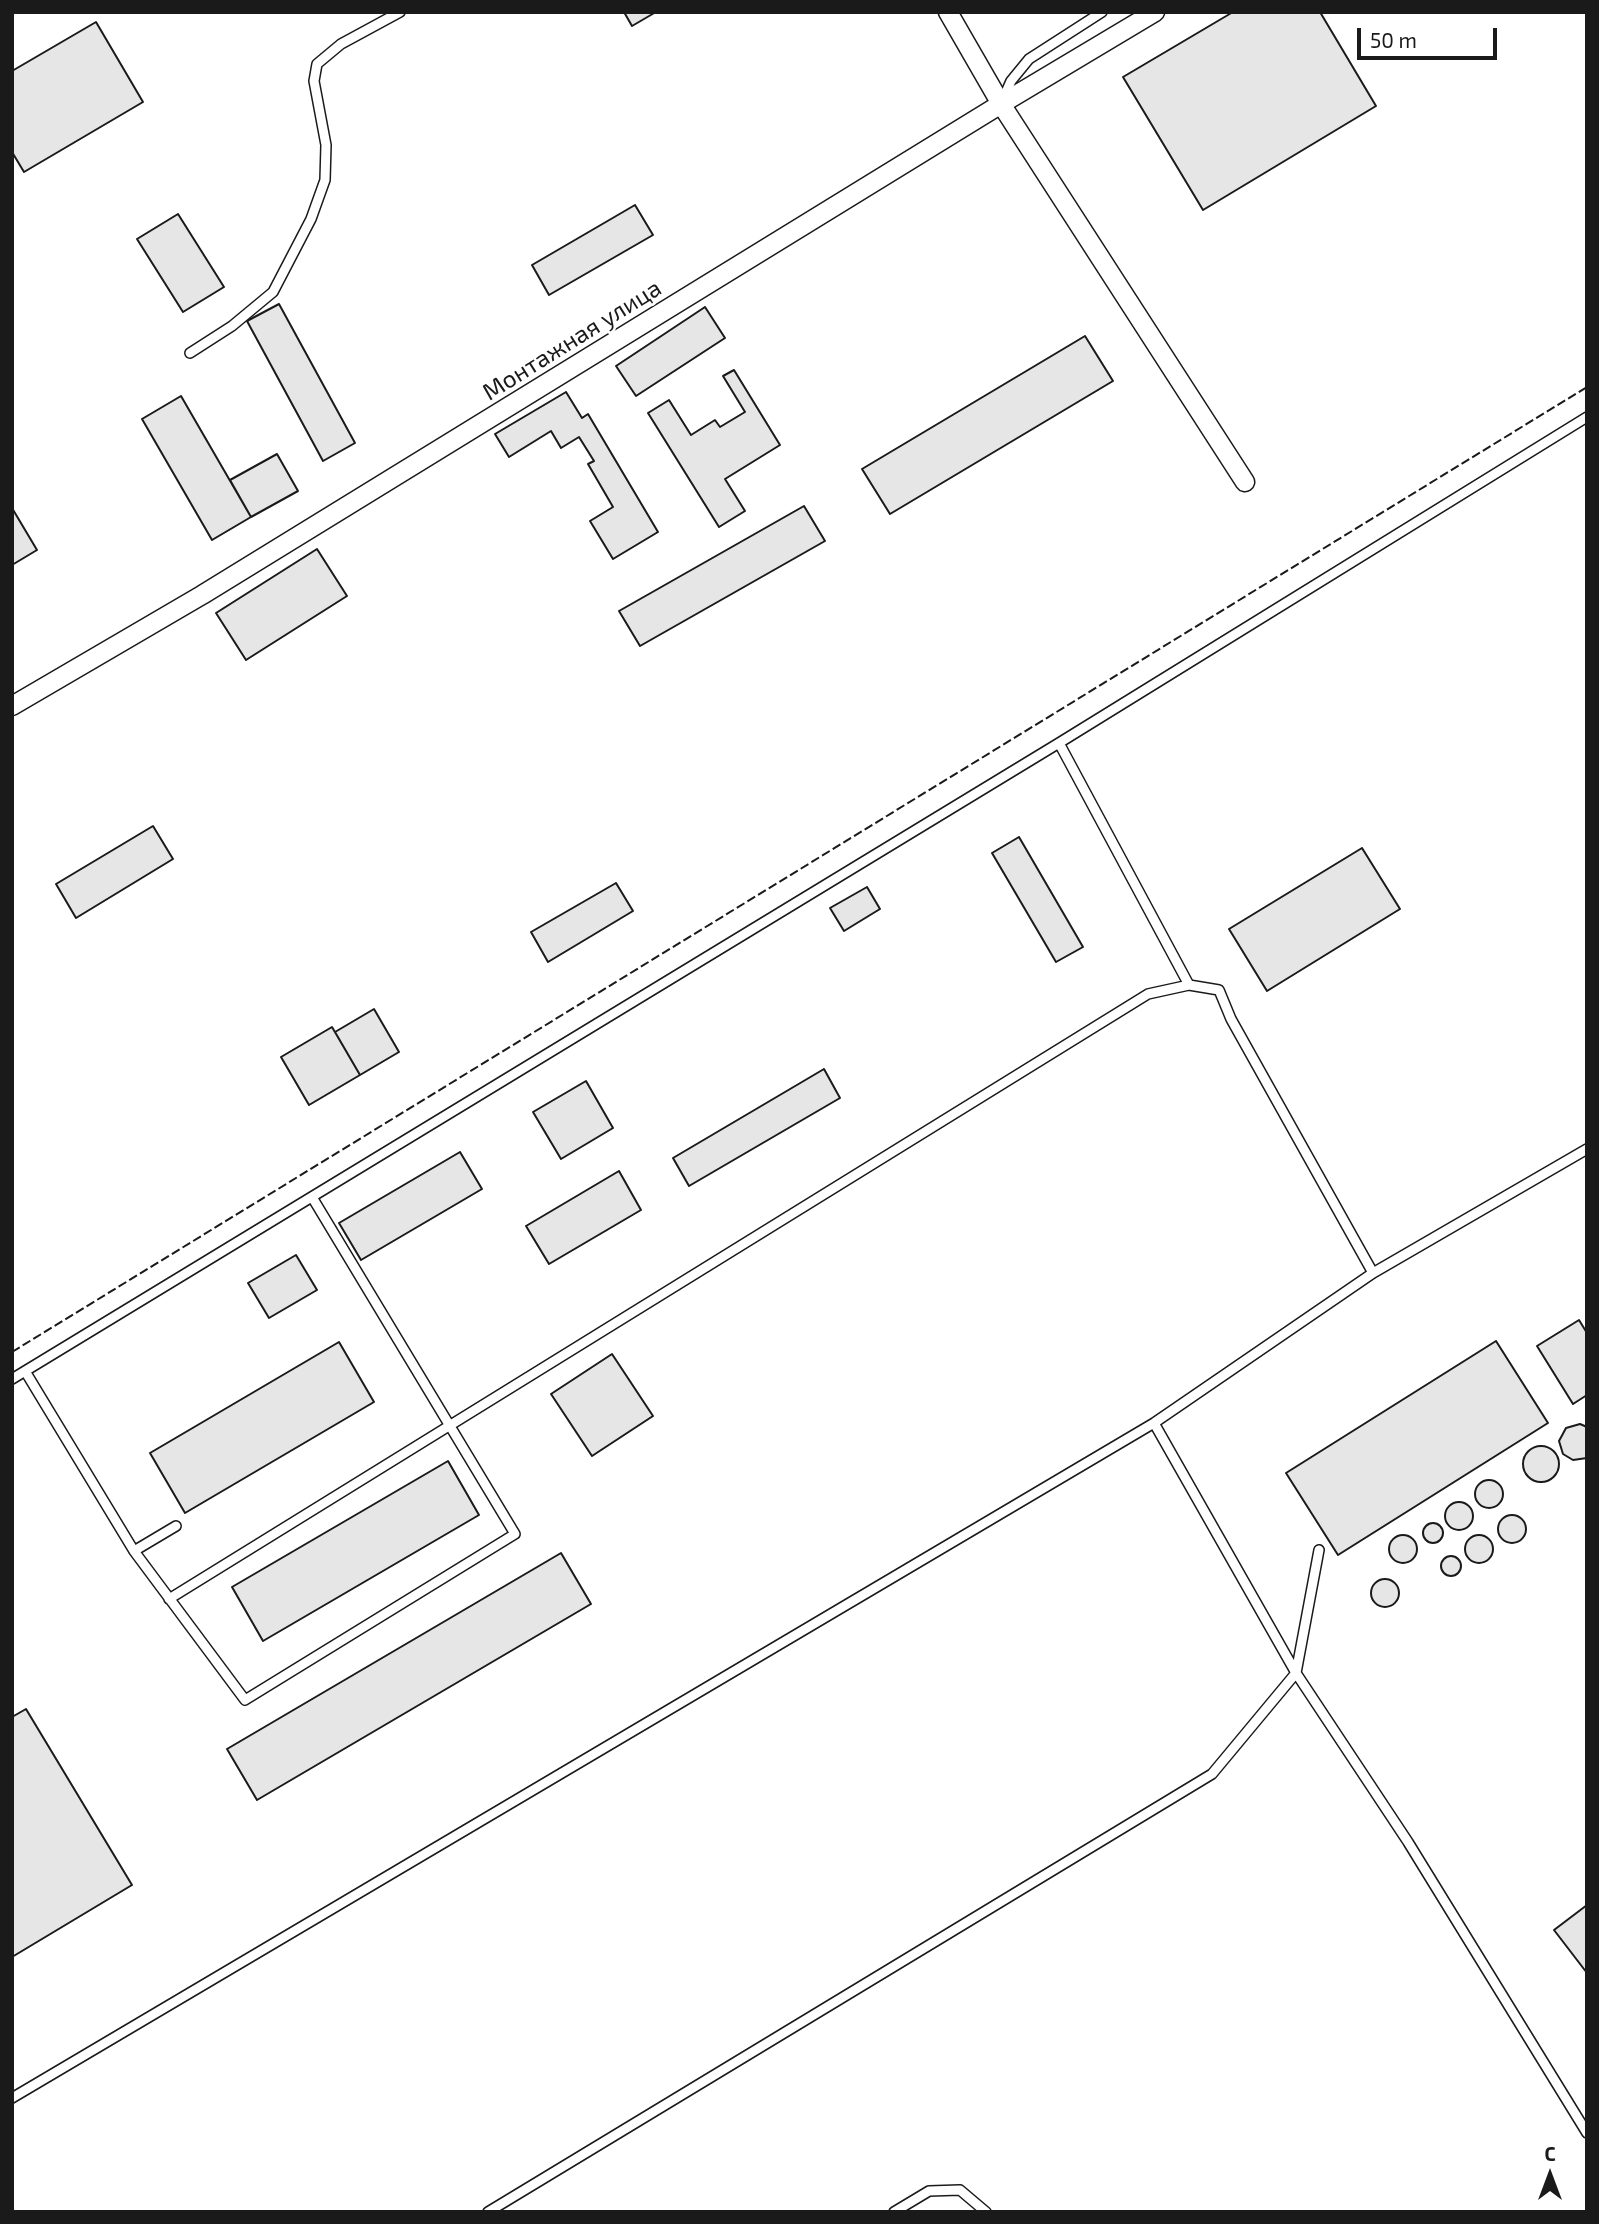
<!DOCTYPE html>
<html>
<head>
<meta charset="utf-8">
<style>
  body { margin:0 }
  #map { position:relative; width:1599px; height:2224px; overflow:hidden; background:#fff; font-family:"Exo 2",sans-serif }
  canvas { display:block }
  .frame { position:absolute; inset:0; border:14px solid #1a1a1a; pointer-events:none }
  .north { position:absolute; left:1515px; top:2140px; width:70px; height:70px; -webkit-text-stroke:5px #fff; paint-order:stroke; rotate:0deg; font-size:19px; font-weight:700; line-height:28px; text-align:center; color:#1a1a1a }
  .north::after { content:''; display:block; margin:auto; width:24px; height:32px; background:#1a1a1a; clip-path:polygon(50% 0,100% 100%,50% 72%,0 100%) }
  .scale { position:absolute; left:1357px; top:28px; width:140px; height:32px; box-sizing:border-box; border:4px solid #1a1a1a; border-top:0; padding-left:9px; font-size:21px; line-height:24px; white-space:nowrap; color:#1a1a1a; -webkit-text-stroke:5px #fff; paint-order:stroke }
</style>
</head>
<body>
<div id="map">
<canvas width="1599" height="2224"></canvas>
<div class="frame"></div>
<div class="north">С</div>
<div class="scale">50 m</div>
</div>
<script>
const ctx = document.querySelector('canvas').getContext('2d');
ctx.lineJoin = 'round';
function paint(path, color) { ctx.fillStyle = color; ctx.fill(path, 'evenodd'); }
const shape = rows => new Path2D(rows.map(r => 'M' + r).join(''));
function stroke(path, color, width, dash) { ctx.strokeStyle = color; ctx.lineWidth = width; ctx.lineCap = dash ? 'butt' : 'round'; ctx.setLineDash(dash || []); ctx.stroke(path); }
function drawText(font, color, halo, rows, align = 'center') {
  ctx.font = font + ' "Exo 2",sans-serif'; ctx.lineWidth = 5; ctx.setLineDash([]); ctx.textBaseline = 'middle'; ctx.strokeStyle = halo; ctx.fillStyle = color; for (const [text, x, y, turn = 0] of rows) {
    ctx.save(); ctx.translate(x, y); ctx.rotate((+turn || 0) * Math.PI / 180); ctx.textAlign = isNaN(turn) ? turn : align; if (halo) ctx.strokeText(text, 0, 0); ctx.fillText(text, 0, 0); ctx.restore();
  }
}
const building = shape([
  [624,12,656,12,632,26,624,12],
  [1233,12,1320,12,1376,106,1203,210,1123,77,1233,12],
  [96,22,143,102,24,172,12,152,12,71,96,22],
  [635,205,653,235,549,295,532,265,635,205],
  [178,214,224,287,183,312,137,239,178,214],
  [279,304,355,443,323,461,247,321,279,304],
  [705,307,725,338,636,396,616,366,705,307],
  [1085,336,1113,381,890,514,862,469,1085,336],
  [734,370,780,445,725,479,745,511,719,527,648,413,669,400,691,435,715,420,720,427,745,412,723,376,734,370],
  [566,392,582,418,588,414,658,532,613,559,590,521,613,507,588,464,594,461,579,437,561,448,551,431,509,457,495,434,566,392],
  [181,396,251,517,212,540,142,419,181,396],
  [277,454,298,491,251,517,230,480,277,454],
  [804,506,825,541,640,646,619,611,804,506],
  [12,508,37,550,12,565,12,508],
  [317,549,347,596,246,660,216,613,317,549],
  [153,826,173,859,76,918,56,884,153,826],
  [1019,837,1083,947,1056,962,992,853,1019,837],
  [1362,848,1400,909,1267,991,1229,929,1362,848],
  [616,883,633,911,548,962,531,932,616,883],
  [867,887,880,909,844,931,830,908,867,887],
  [374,1009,399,1052,360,1075,335,1032,374,1009],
  [332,1027,360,1075,309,1105,281,1057,332,1027],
  [824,1069,840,1098,689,1186,673,1158,824,1069],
  [586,1081,613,1128,561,1159,533,1112,586,1081],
  [460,1152,482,1189,361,1260,339,1223,460,1152],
  [619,1171,641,1210,549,1264,526,1226,619,1171],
  [296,1255,317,1290,269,1318,248,1283,296,1255],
  [1579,1320,1587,1333,1587,1395,1573,1404,1537,1346,1579,1320],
  [1496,1341,1548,1423,1338,1555,1286,1473,1496,1341],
  [339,1342,374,1402,185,1513,150,1453,339,1342],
  [612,1354,653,1416,592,1456,551,1394,612,1354],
  [1580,1424,1587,1427,1587,1458,1573,1460,1563,1454,1559,1441,1566,1428,1580,1424],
  '1523 1464a18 18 0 1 1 36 0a18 18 0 1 1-36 0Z',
  [448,1461,479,1515,263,1641,232,1587,448,1461],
  '1475 1494a14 14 0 1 1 28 0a14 14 0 1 1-28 0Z',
  '1445 1516a14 14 0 1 1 28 0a14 14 0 1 1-28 0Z',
  '1498 1529a14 14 0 1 1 28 0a14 14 0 1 1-28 0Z',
  '1423 1533a10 10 0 1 1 20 0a10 10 0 1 1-20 0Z',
  '1389 1549a14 14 0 1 1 28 0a14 14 0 1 1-28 0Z',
  '1465 1549a14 14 0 1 1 28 0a14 14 0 1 1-28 0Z',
  [561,1553,591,1604,257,1800,227,1749,561,1553],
  '1441 1566a10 10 0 1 1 20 0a10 10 0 1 1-20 0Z',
  '1371 1593a14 14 0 1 1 28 0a14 14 0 1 1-28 0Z',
  [26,1709,132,1885,12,1957,12,1717,26,1709],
  [1587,1905,1587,1973,1554,1930,1587,1905]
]);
paint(building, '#e6e6e6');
stroke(building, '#1a1a1a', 2);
const service = shape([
  [1003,99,1011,81,1029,59,1102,12],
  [190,353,232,326,273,292,311,219,325,180,326,145,314,81,317,64,341,44,400,12],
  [1059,743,1189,985],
  [25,1371,134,1551,176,1526],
  [12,1379,1059,743,1587,417],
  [1154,1423,1296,1673,1408,1842,1587,2133],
  [134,1551,245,1700,515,1534,312,1197],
  [169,1599,1148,994,1189,985,1219,990,1231,1019,1373,1273],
  [12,2098,1154,1423,1373,1273,1587,1149],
  [488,2212,1212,1774,1296,1673,1319,1550],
  [894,2212,929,2191,960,2190,986,2212]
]);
const minor = shape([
  [948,12,1001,104,1245,482],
  [12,706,202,595,1001,104,1155,12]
]);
stroke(service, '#1a1a1a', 12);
stroke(minor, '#1a1a1a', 21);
stroke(service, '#fff', 9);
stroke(minor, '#fff', 18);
stroke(shape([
  [12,1352,1587,387]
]), '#1a1a1a', 2, [9, 3.5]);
drawText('24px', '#1a1a1a', '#fff', [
  ["Монтажная улица",572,340,-32]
]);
</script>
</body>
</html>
